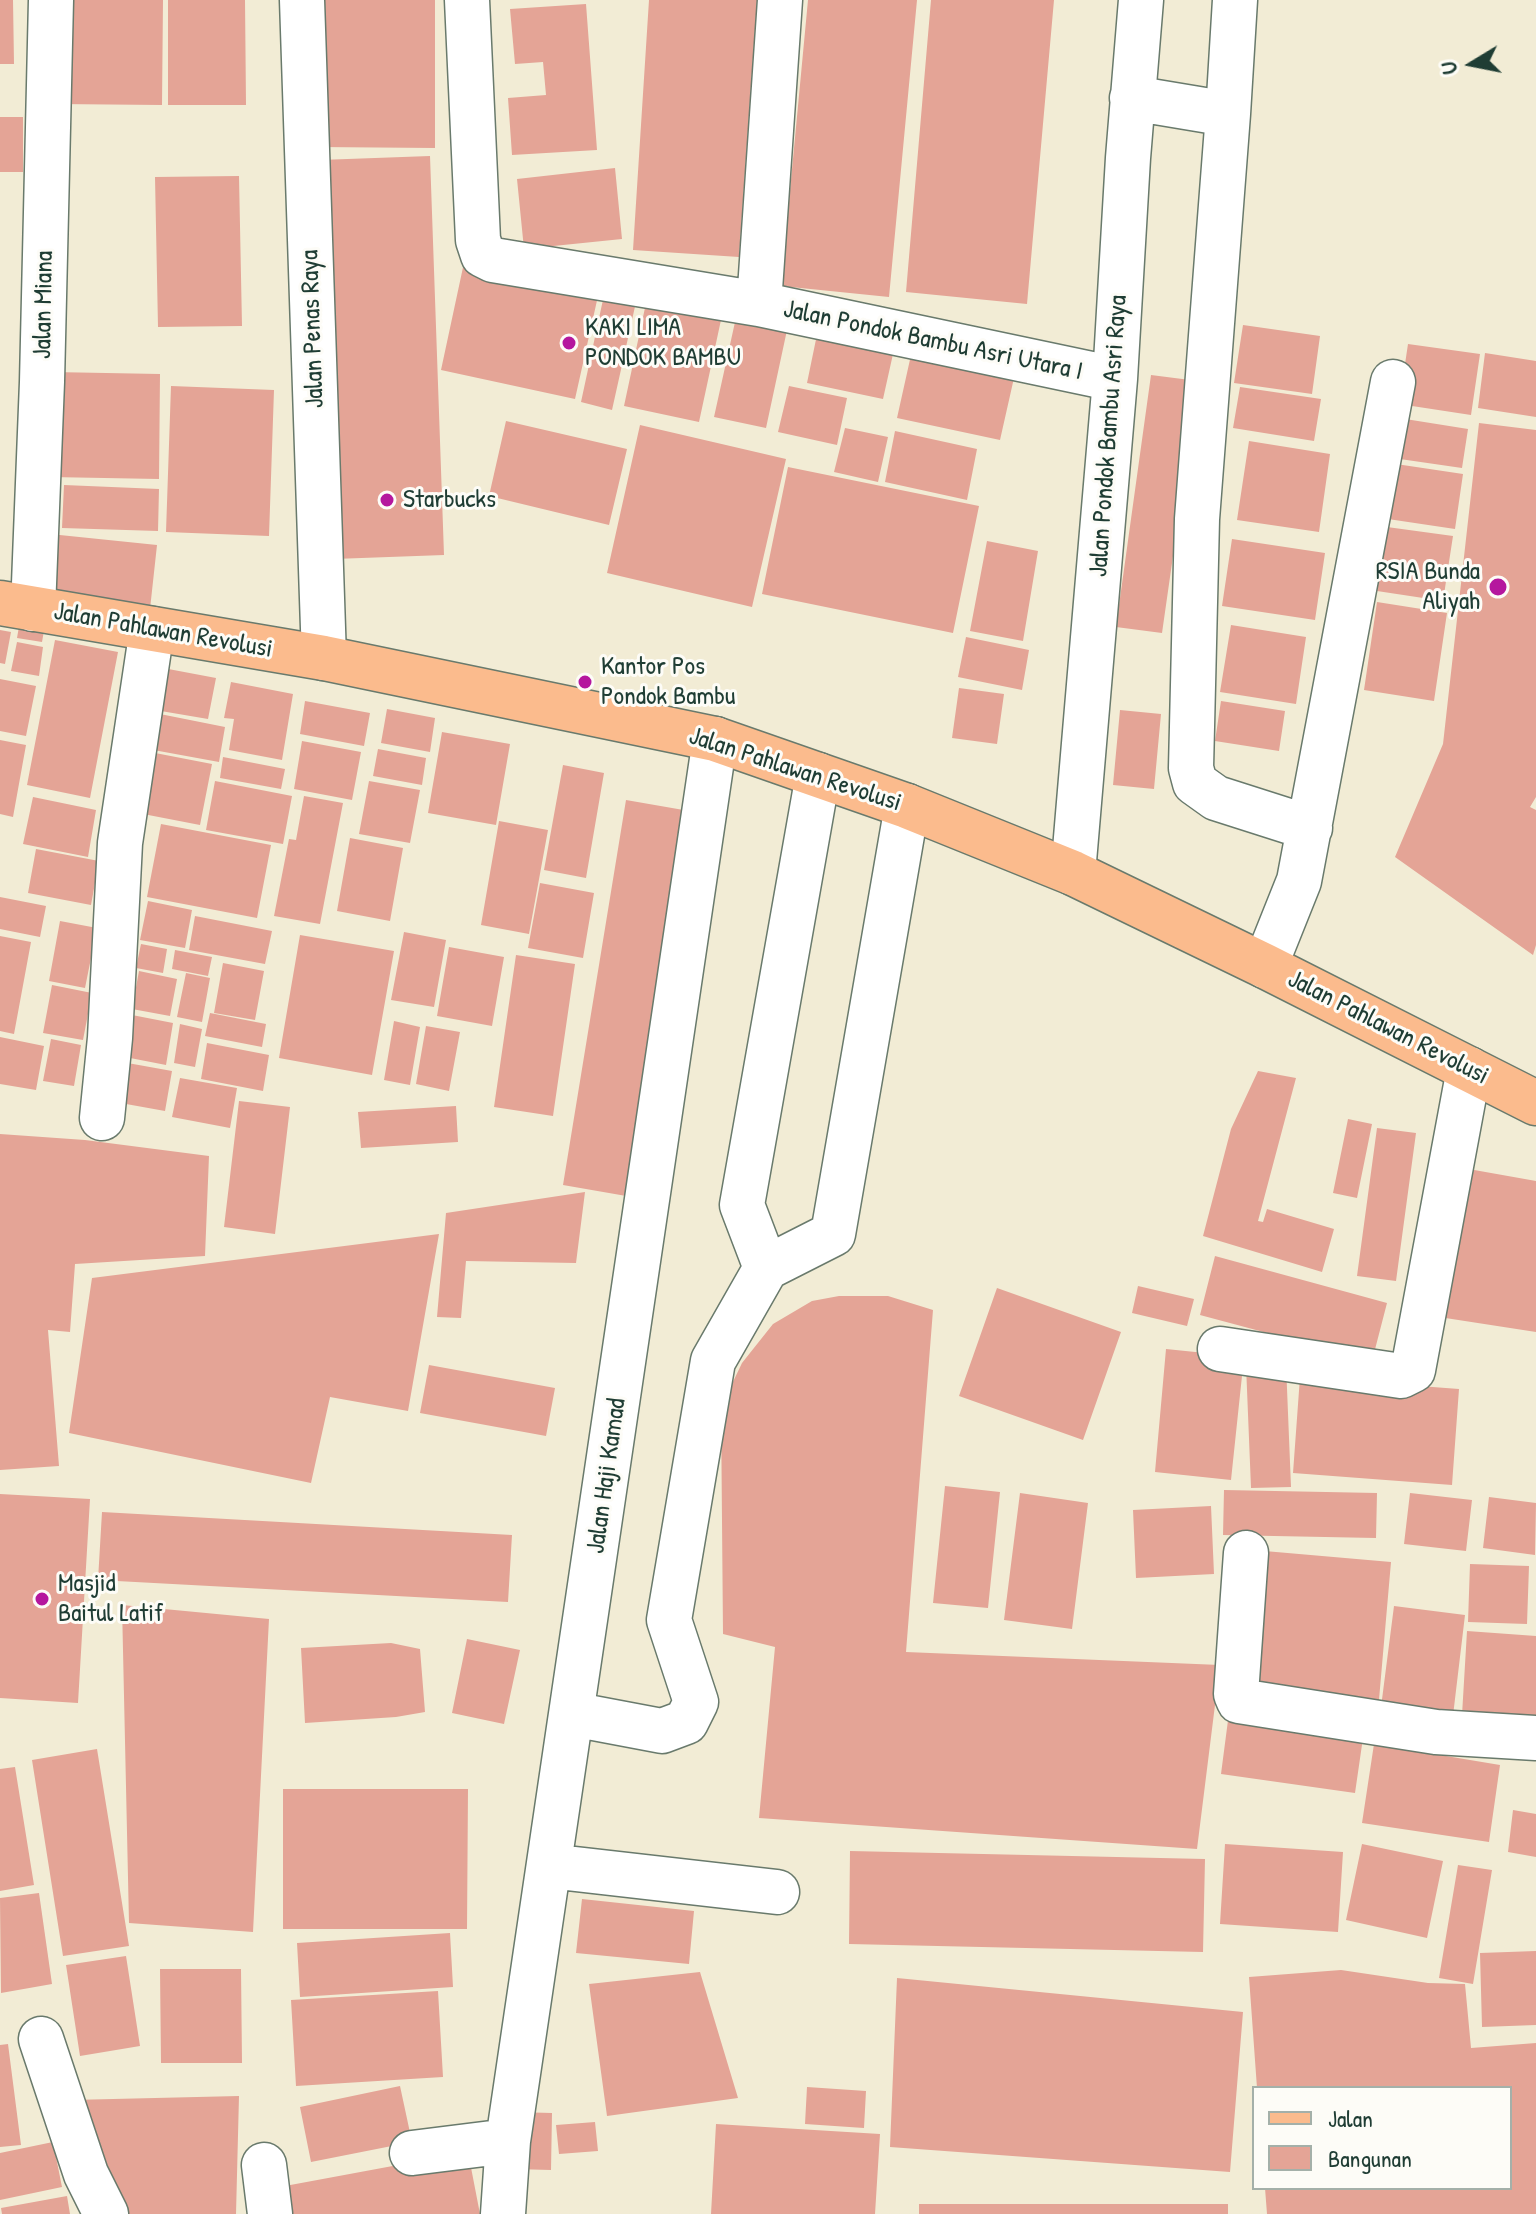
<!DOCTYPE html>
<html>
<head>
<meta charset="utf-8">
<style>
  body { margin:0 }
  #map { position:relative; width:1536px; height:2214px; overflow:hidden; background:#f2ecd5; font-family:"Patrick Hand",sans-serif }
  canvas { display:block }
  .legend { position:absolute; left:1252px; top:2086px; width:260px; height:104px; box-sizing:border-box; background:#fdfcf7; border:2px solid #a4b0a9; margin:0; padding:10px 14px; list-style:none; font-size:24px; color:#1f3d34 }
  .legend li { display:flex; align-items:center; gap:16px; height:40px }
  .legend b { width:40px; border:2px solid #a4b0a9 }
  .north { position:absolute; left:1432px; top:24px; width:80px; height:80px; -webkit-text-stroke:6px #fdfcf7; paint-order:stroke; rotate:260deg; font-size:22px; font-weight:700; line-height:32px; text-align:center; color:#1f3d34 }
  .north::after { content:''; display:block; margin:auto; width:28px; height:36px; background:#1f3d34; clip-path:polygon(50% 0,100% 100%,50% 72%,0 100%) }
</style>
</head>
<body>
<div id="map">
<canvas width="1536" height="2214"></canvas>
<ul class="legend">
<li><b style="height:10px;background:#fbbb8d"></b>Jalan</li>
<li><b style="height:22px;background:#e4a496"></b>Bangunan</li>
</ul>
<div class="north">U</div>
</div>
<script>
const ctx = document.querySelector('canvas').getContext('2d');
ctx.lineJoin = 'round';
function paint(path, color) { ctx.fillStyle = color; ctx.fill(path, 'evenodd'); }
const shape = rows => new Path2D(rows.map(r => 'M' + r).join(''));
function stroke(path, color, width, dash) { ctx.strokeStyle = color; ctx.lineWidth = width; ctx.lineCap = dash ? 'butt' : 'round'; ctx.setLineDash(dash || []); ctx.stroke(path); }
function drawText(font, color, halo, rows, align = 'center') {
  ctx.font = font + ' "Patrick Hand",sans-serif'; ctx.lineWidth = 6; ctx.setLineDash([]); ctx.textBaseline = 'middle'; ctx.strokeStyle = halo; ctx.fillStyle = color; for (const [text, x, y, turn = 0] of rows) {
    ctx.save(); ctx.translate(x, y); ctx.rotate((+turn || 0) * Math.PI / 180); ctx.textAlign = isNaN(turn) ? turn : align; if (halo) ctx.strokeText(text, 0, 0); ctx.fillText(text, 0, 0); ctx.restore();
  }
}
paint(shape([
  [0,0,13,0,14,64,0,64],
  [57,0,163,0,162,105,56,104],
  [168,0,245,0,246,105,168,105],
  [318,0,435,0,435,148,319,147],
  [649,0,757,0,739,257,633,250],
  [808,0,917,0,889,297,781,286],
  [931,0,1054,0,1027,304,906,292],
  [586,4,597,150,512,155,508,98,546,95,543,62,515,64,510,9],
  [0,117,23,117,23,172,0,172],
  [430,156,444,555,334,559,320,160],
  [615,168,622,239,524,249,517,179],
  [239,176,242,326,158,327,155,177],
  [465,258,600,287,575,399,441,370],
  [649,289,724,306,699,422,624,406],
  [604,295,636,302,612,410,581,402],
  [739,304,790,316,766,428,714,417],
  [820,320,897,336,883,399,807,383],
  [1243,325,1320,336,1312,394,1234,383],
  [1408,344,1480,354,1471,415,1399,404],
  [913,346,1016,369,1000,440,897,418],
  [1485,353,1536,361,1536,417,1478,408],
  [52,372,160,374,159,479,50,477],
  [1151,375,1198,381,1162,633,1116,627],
  [171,386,274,390,269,536,166,532],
  [789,386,847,398,837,445,778,432],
  [1240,387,1321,399,1314,441,1233,428],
  [1399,418,1468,429,1462,468,1393,458],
  [506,421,627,449,609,525,489,496],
  [1479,423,1536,430,1536,797,1530,807,1536,810,1536,945,1533,955,1395,857,1443,744],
  [640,425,786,459,752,607,607,573],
  [845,428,888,437,878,482,834,472],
  [895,431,977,449,967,500,885,482],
  [1249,441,1330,454,1319,532,1237,520],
  [1396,464,1463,474,1455,529,1388,519],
  [788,467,979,506,953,633,762,594],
  [64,485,159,489,158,531,62,528],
  [1387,527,1453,536,1443,601,1377,591],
  [50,534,157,545,150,609,43,597],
  [1232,539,1325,553,1315,620,1222,606],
  [987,541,1038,551,1023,641,970,631],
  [1377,602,1447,613,1434,701,1364,690],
  [21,615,46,619,42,642,17,638],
  [1231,625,1306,637,1296,704,1220,692],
  [0,630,11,632,5,664,0,663],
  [966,637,1029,650,1022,690,958,677],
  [55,640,118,652,90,798,27,785],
  [17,642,43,647,39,676,11,671],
  [163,668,216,678,208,719,155,710],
  [0,679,36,686,26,736,0,731],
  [231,682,293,694,282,760,229,750,234,719,224,718],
  [959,688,1004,694,997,744,952,738],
  [305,701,370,713,364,746,300,734],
  [1221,701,1285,711,1279,751,1215,741],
  [387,709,435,718,430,752,381,743],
  [1120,710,1161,714,1154,789,1113,785],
  [155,713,225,727,219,762,148,749],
  [442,732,510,744,496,825,428,813],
  [0,740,26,745,13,817,0,814],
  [302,741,361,752,352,800,294,789],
  [378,749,426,758,422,785,373,776],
  [150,752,212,764,200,825,138,813],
  [223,757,285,769,281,789,220,778],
  [563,765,604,773,586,878,544,870],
  [215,781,292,796,283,844,206,830],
  [369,781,420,790,410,843,359,834],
  [304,796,343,803,320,924,274,916,289,839,296,840],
  [33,797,96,810,88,857,23,844],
  [626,800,695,812,632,1197,563,1185],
  [499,821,548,830,529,934,481,925],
  [161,824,271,845,257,918,147,897],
  [350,838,403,848,390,921,337,911],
  [36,849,99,861,91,905,28,893],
  [540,883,594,893,583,958,528,948],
  [0,897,46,906,40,937,0,929],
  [148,901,192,910,185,948,140,940],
  [195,916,272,931,265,964,189,950],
  [60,921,97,928,85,988,49,981],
  [404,932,446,940,434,1007,391,1000],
  [300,935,394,951,372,1075,279,1058],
  [0,936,31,942,14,1034,0,1031],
  [141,944,167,949,163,973,136,968],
  [449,947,504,957,492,1026,437,1016],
  [175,950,212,957,208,976,172,969],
  [516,955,575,964,553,1116,494,1107],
  [223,963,264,971,255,1020,214,1013],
  [139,971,177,979,170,1016,132,1009],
  [186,973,210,978,202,1022,177,1017],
  [52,985,92,993,83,1040,43,1033],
  [210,1013,266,1024,262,1047,205,1036],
  [132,1015,173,1023,166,1065,125,1057],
  [394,1021,420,1027,410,1085,384,1080],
  [180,1024,202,1029,195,1067,174,1063],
  [426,1026,460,1032,449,1091,416,1084],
  [0,1037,44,1046,36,1090,0,1084],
  [51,1039,81,1045,74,1086,43,1081],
  [207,1043,269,1055,263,1091,201,1079],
  [122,1062,172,1071,165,1111,115,1102],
  [1258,1071,1296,1078,1258,1221,1263,1222,1267,1209,1334,1229,1322,1272,1203,1236,1231,1129],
  [180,1078,237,1088,230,1128,172,1117],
  [239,1101,290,1107,275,1234,224,1227],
  [456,1106,458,1142,361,1148,358,1112],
  [1348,1119,1372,1124,1357,1198,1333,1193],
  [1377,1128,1416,1133,1396,1281,1357,1276],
  [0,1134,85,1140,209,1156,205,1256,75,1264,70,1332,48,1330,59,1466,0,1470],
  [1463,1168,1536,1181,1536,1332,1439,1317],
  [585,1192,576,1263,466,1261,461,1318,437,1317,446,1213],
  [439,1234,408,1411,330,1397,311,1483,69,1433,92,1278],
  [1215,1256,1387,1303,1372,1361,1200,1315],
  [1138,1286,1194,1299,1187,1326,1132,1313],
  [997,1288,1121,1332,1083,1440,959,1396],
  [839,1296,888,1296,933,1310,906,1652,1220,1665,1197,1849,759,1818,775,1647,723,1634,721,1407,742,1363,773,1324,812,1301],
  [1166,1349,1244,1357,1231,1480,1155,1472],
  [1286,1364,1291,1487,1251,1488,1246,1365],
  [429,1365,555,1388,546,1436,420,1413],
  [1300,1377,1459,1389,1452,1485,1293,1473],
  [945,1486,1000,1492,988,1608,933,1603],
  [1224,1490,1377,1493,1376,1538,1223,1535],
  [1020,1493,1088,1503,1072,1629,1004,1620],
  [1410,1493,1472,1500,1466,1551,1404,1544],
  [0,1494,90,1499,78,1703,0,1698],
  [1489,1497,1536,1503,1535,1555,1483,1548],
  [1211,1506,1214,1574,1136,1578,1133,1510],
  [102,1512,512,1535,508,1602,98,1580],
  [1253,1550,1391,1562,1378,1711,1241,1699],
  [1470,1564,1529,1566,1527,1624,1468,1622],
  [122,1605,269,1619,253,1932,129,1923],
  [1394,1606,1465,1615,1452,1724,1380,1715],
  [1467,1631,1536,1636,1536,1721,1462,1715],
  [467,1639,520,1650,504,1724,452,1713],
  [391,1643,420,1649,425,1712,396,1717,305,1723,301,1648],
  [1230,1705,1365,1724,1355,1793,1221,1774],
  [1374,1744,1500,1765,1489,1842,1362,1823],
  [97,1749,129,1946,63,1956,32,1760],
  [15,1767,34,1885,0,1891,0,1769],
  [283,1789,468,1789,467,1929,283,1929],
  [1513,1810,1536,1814,1536,1857,1508,1852],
  [1225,1844,1343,1852,1338,1932,1220,1924],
  [1362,1844,1443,1861,1427,1938,1346,1920],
  [850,1851,1205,1859,1203,1952,849,1944],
  [1458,1865,1492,1870,1473,1984,1439,1978],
  [39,1893,52,1984,1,1993,0,1898],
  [582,1899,694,1911,689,1964,576,1953],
  [450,1933,453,1987,300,1997,297,1943],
  [1536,1951,1536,2025,1482,2027,1480,1953],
  [126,1956,140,2046,80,2056,66,1965],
  [160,1969,241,1969,242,2063,161,2063],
  [1341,1970,1428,1983,1465,1984,1471,2048,1536,2043,1536,2214,1267,2214,1265,2188,1510,2188,1510,2088,1257,2088,1249,1977],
  [700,1972,738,2098,607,2116,589,1984],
  [897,1978,1243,2012,1230,2172,890,2147],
  [438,1991,443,2077,296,2086,291,2000],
  [8,2044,21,2145,0,2147,0,2045],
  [400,2086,412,2142,311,2162,300,2107],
  [807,2087,866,2091,864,2128,805,2124],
  [239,2096,236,2214,124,2214,71,2100],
  [516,2112,552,2113,551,2170,514,2169],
  [595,2122,598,2151,559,2154,556,2125],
  [716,2124,880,2134,875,2214,711,2214],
  [53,2142,62,2187,0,2200,0,2153],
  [468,2152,480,2214,290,2214,285,2186],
  [67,2196,70,2214,2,2214,1,2208],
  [919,2204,1228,2204,1228,2214,919,2214]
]), '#e4a496');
const minor = shape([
  [302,0,324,658],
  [467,0,478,240,483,255,493,260,759,304,1115,379],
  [1132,98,1228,114,1197,519,1191,768,1195,783,1216,798,1310,828],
  [1228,114,1235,0],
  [759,304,780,0],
  [33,609,42,382,51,0],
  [1073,873,1115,379,1128,158,1141,0],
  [1265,966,1299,881,1393,382],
  [102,1118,110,1038,120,843,152,629],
  [766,1268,742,1205,818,775],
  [1220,1349,1401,1376,1413,1370,1469,1069],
  [1246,1553,1236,1694,1239,1701,1436,1732,1536,1738],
  [572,1714,662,1731,686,1722,696,1702,669,1620,713,1361,766,1268,833,1234,907,806],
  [549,1866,777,1892],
  [41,2039,86,2174,106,2214],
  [412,2153,508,2141],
  [264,2165,270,2214],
  [503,2214,508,2141,715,739]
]);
const major = shape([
  [0,603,324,658,715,739,907,806,1073,873,1265,966,1536,1103]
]);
stroke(minor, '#697a6c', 47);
stroke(major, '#697a6c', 47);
stroke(minor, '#fff', 44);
stroke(major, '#fbbb8d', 44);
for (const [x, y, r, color] of [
  [569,343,8,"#b5179e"],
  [387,500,8,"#b5179e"],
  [1498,587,10,"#b5179e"],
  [585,682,8,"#b5179e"],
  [42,1599,8,"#b5179e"]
]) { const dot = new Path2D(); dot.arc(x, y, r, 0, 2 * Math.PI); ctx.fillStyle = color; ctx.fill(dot); stroke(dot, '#fdfcf7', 3); }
drawText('26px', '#1f3d34', '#fdfcf7', [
  ["Jalan Miana",44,305,-89],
  ["Jalan Penas Raya",313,329,-92],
  ["Jalan Pondok Bambu Asri Utara I",933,341,12],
  ["Jalan Pondok Bambu Asri Raya",1109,436,-86],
  ["Jalan Pahlawan Revolusi",163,631,10],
  ["Jalan Pahlawan Revolusi",795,770,18],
  ["Jalan Pahlawan Revolusi",1388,1028,27],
  ["Jalan Haji Kamad",607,1476,-82]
]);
drawText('26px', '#1f3d34', '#fdfcf7', [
  ["KAKI LIMA",585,328],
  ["PONDOK BAMBU",585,358],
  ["Starbucks",403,500],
  ["RSIA Bunda",1480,572,"right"],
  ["Aliyah",1480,602,"right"],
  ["Kantor Pos",601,667],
  ["Pondok Bambu",601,697],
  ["Masjid",58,1584],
  ["Baitul Latif",58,1614]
], 'left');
</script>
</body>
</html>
